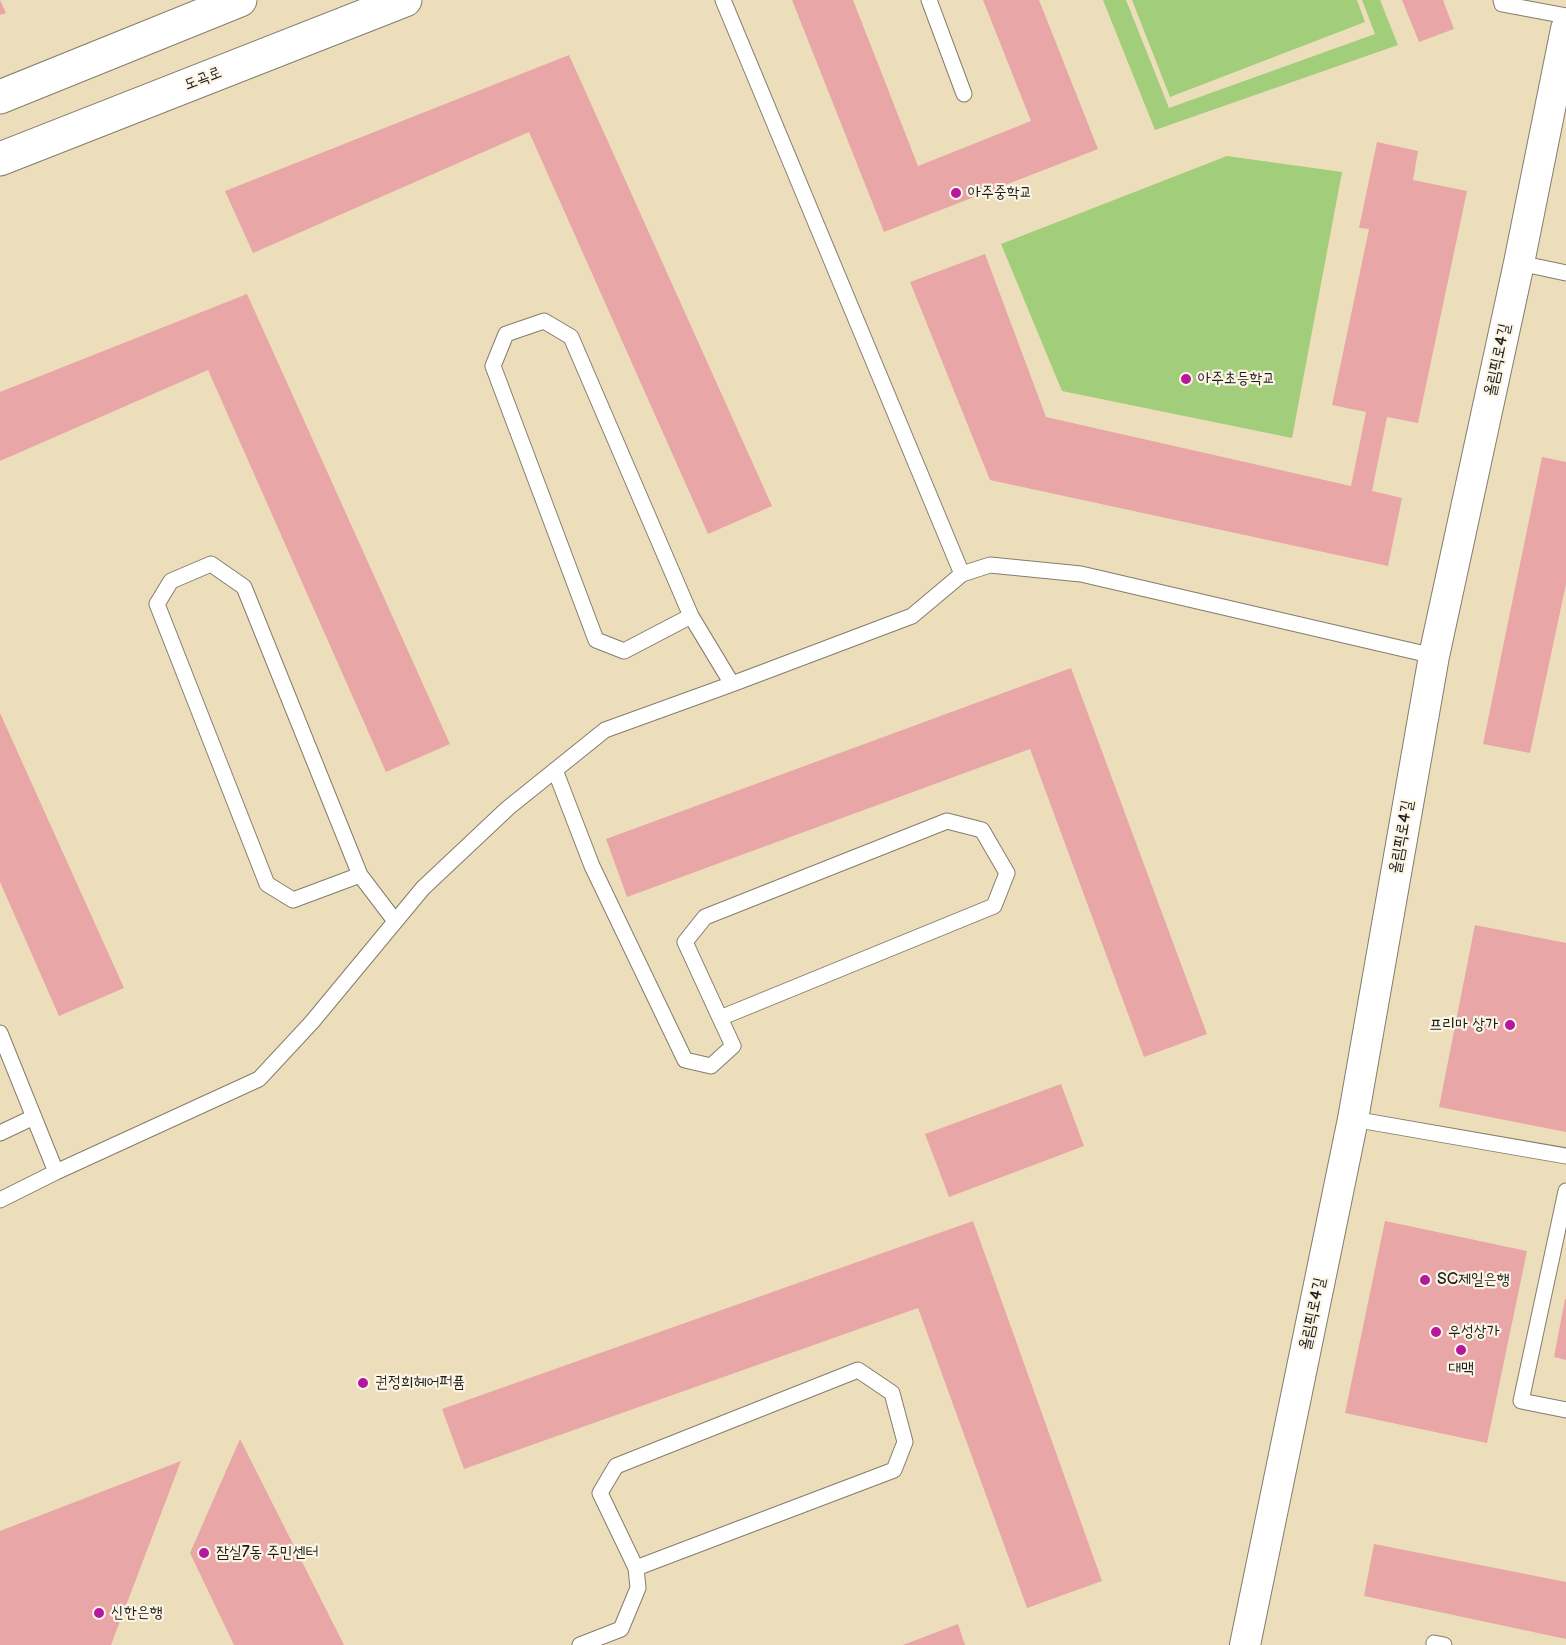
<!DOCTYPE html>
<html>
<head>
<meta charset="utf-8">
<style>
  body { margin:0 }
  canvas { display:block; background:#ecdebb }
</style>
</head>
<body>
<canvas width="1566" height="1645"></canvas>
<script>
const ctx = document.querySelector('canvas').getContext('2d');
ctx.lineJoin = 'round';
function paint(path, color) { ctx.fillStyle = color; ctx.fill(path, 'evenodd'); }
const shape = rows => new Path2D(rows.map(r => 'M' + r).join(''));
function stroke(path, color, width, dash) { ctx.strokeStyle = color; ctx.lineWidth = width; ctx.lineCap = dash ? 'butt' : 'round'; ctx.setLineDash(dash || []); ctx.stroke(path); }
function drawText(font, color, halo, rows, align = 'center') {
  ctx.font = font + ' "Balsamiq Sans","Poor Story",sans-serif'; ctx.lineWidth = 4.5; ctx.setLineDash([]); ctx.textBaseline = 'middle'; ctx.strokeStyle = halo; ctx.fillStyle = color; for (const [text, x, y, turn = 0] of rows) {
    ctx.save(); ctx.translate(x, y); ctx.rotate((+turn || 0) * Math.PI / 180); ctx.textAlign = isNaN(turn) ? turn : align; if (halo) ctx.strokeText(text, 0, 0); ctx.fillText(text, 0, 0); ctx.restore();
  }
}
paint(shape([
  [1103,0,1126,0,1169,108,1375,34,1362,0,1380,0,1398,45,1155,130],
  [1132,0,1357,0,1365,22,1170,97],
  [1227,156,1342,172,1292,438,1062,391,1001,244]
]), '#a2cd7a');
paint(shape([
  [0,0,6,13,0,15],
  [792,0,853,0,918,166,1031,121,983,0,1039,0,1098,149,884,232],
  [1402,0,1443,0,1454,29,1419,42],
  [569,55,772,506,708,534,529,132,253,253,225,191],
  [1377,142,1418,151,1413,180,1467,191,1418,423,1387,417,1372,491,1402,498,1388,566,990,480,910,282,985,254,1046,417,1351,486,1366,412,1332,405,1369,229,1359,228],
  [247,294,450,744,386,772,208,370,0,461,0,392],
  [1542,457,1566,462,1566,584,1530,753,1483,744],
  [1071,668,1207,1034,1144,1057,1030,749,627,897,606,839],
  [0,713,124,988,59,1016,0,882],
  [1475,925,1566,943,1566,1132,1439,1107],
  [1061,1084,1084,1146,949,1197,925,1134],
  [973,1221,1102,1581,1027,1608,918,1308,464,1469,442,1409],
  [1385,1221,1527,1251,1487,1443,1345,1413],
  [1565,1299,1566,1299,1566,1360,1554,1357],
  [240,1439,344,1645,234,1645,190,1553],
  [181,1461,111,1645,0,1645,0,1531],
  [1374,1544,1566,1582,1566,1639,1364,1596],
  [958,1624,965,1645,903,1645]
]), '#e8a7a6');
const lane = shape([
  [723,0,962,574],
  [929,0,964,94],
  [1501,0,1502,4,1566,16],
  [1519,263,1566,273],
  [691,616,624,651,596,640,493,366,506,334,544,321,571,337,691,616,732,684],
  [555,770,592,866,685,1060,711,1066,733,1046,720,1018,685,942,705,917,947,821,982,830,1007,873,994,906,720,1018],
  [360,875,293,900,267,884,157,604,171,581,211,564,244,587,360,875,395,921],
  [0,1033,56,1172],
  [1353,1119,1566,1156],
  [0,1133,34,1117],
  [1566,1191,1521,1401,1566,1410],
  [0,1200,56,1172,259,1079,312,1022,423,888,508,808,605,730,732,684,912,616,962,574,990,565,1081,574,1434,656],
  [1434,1643,1444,1645],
  [580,1645,621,1629,638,1588,636,1568,600,1493,616,1466,858,1370,892,1393,905,1442,894,1470,636,1568]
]);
const street = shape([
  [1245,1645,1353,1119,1434,656,1519,263,1566,29]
]);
const secondary = shape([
  [0,97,240,0],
  [0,159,405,0]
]);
stroke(lane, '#847d6c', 17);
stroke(street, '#847d6c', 32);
stroke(secondary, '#847d6c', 35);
stroke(lane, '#fff', 15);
stroke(street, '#fff', 30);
stroke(secondary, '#fff', 33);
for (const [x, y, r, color] of [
  [956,193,6,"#b5179e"],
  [1186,379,6,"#b5179e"],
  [1510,1025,6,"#b5179e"],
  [1425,1280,6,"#b5179e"],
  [1436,1332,6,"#b5179e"],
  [1461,1350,6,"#b5179e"],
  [363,1383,6,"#b5179e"],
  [204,1553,6,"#b5179e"],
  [99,1613,6,"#b5179e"]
]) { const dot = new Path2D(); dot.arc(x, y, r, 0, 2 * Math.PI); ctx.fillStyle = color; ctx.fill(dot); stroke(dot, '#fcf5e5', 2); }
drawText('16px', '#1c1c1c', '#fcf5e5', [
  ["도곡로",203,79,-21],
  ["올림픽로4길",1498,360,-78],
  ["올림픽로4길",1402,837,-80],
  ["올림픽로4길",1313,1314,-78]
]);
drawText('16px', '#1c1c1c', '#fcf5e5', [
  ["아주중학교",968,193],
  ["아주초등학교",1198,379],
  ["프리마 상가",1498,1025,"right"],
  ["SC제일은행",1437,1280],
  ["우성상가",1448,1332],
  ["대맥",1461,1369,"center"],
  ["권정희헤어퍼퓸",375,1383],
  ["잠실7동 주민센터",216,1553],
  ["신한은행",111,1613]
], 'left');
</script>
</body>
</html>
